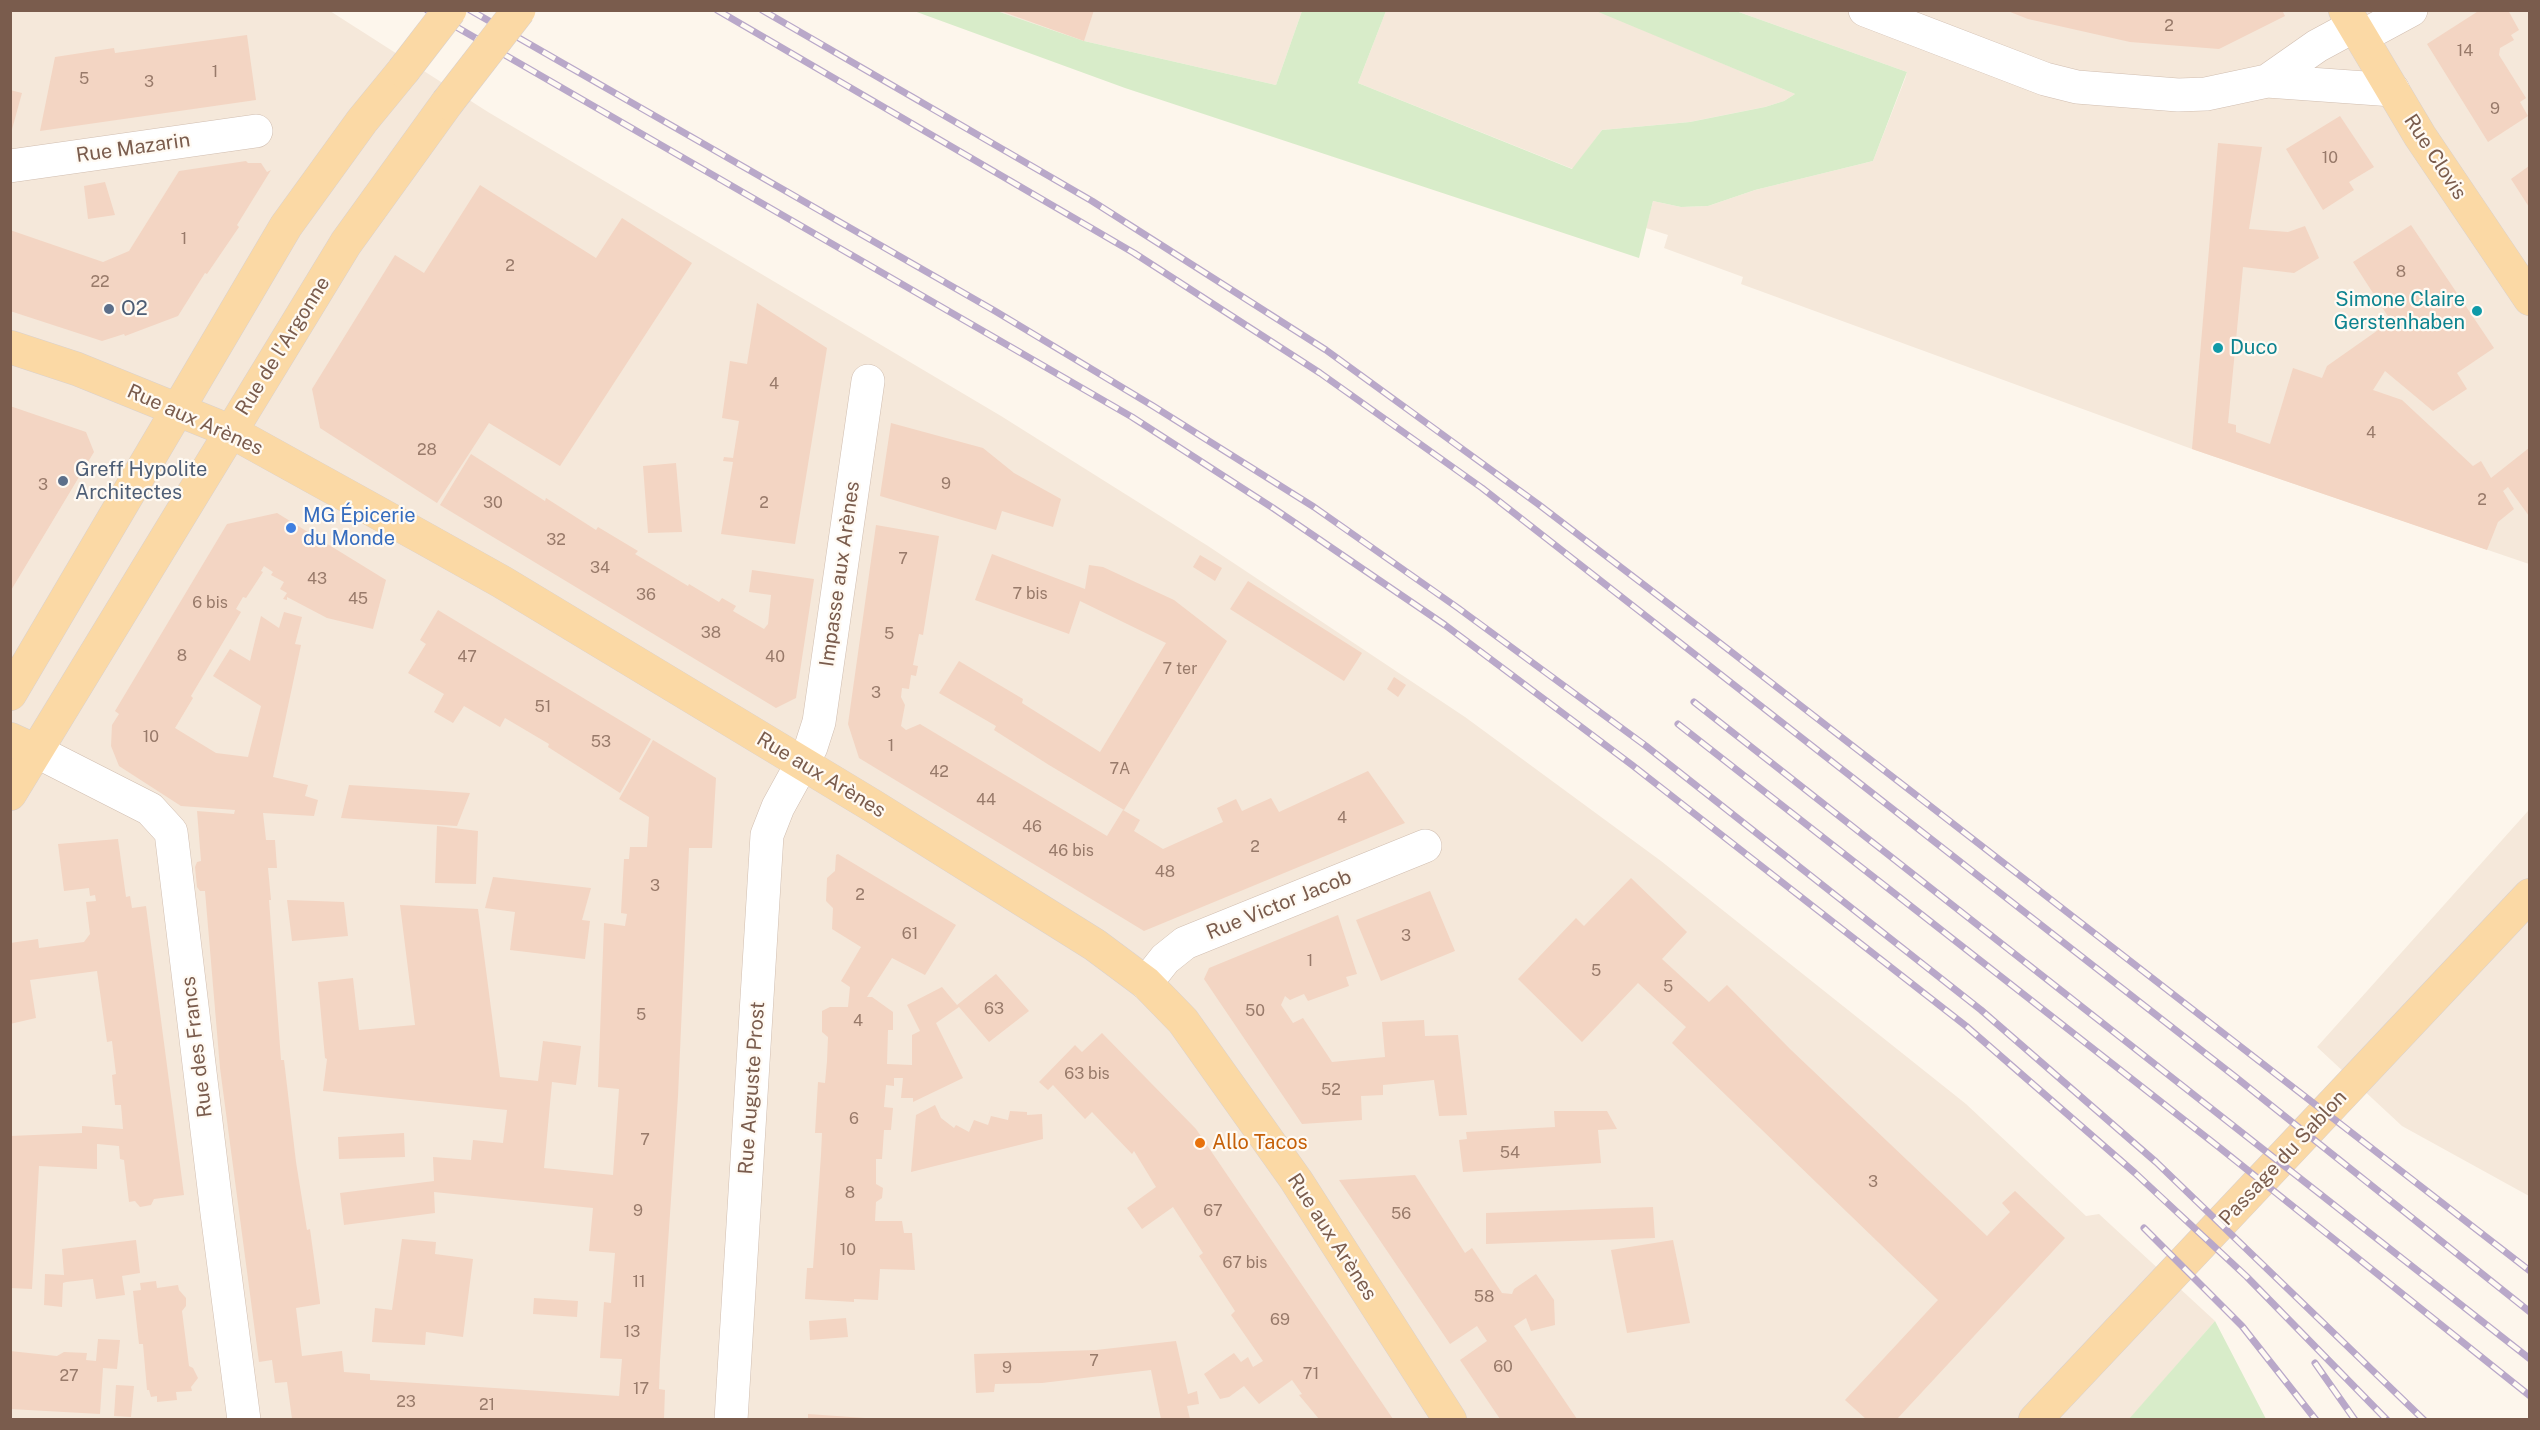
<!DOCTYPE html>
<html>
<head>
<meta charset="utf-8">
<style>
  body { margin:0 }
  #map { position:relative; width:2540px; height:1430px; overflow:hidden; background:#fdf6ec; font-family:"Public Sans",sans-serif }
  canvas { display:block }
  .frame { position:absolute; inset:0; border:12px solid #7a5c4d; pointer-events:none }
</style>
</head>
<body>
<div id="map">
<canvas width="2540" height="1430"></canvas>
<div class="frame"></div>
</div>
<script>
const ctx = document.querySelector('canvas').getContext('2d');
ctx.lineJoin = 'round';
function paint(path, color) { ctx.fillStyle = color; ctx.fill(path, 'evenodd'); }
const shape = rows => new Path2D(rows.map(r => 'M' + r).join(''));
function stroke(path, color, width, dash) { ctx.strokeStyle = color; ctx.lineWidth = width; ctx.lineCap = dash ? 'butt' : 'round'; ctx.setLineDash(dash || []); ctx.stroke(path); }
function drawText(font, color, halo, rows, align = 'center') {
  ctx.font = font + ' "Public Sans",sans-serif'; ctx.lineWidth = 4.5; ctx.setLineDash([]); ctx.textBaseline = 'middle'; ctx.strokeStyle = halo; ctx.fillStyle = color; for (const [text, x, y, turn = 0] of rows) {
    ctx.save(); ctx.translate(x, y); ctx.rotate((+turn || 0) * Math.PI / 180); ctx.textAlign = isNaN(turn) ? turn : align; if (halo) ctx.strokeText(text, 0, 0); ctx.fillText(text, 0, 0); ctx.restore();
  }
}
paint(shape([
  [1596,10,1795,94,1784,101,1765,107,1690,122,1602,130,1573,169,1358,83,1386,11],
  [10,11,330,11,488,112,1001,416,1208,546,1465,717,1661,861,1966,1104,2086,1216,2099,1214,2215,1321,2129,1420,11,1419],
  [997,11,1302,11,1276,85,1084,41],
  [1736,11,2529,11,2529,564,2192,449,1741,284,1743,277,1664,248,1668,235,1646,228,1653,201,1681,207,1708,206,1755,190,1873,161,1905,79,1907,72],
  [2529,805,2529,1196,2402,1126,2317,1047,2528,811]
]), '#f5e8da');
paint(shape([
  [914,11,997,11,1084,41,1276,85,1302,11,1386,11,1358,83,1572,169,1602,130,1690,122,1765,107,1784,101,1795,94,1596,11,1736,11,1907,72,1873,161,1755,190,1708,206,1681,207,1653,201,1639,258,1125,88],
  [2215,1321,2266,1419,2129,1419]
]), '#d8ecc9');
paint(shape([
  [998,10,1094,10,1084,41],
  [2005,10,2282,10,2285,16,2219,49,2130,42,2028,19],
  [2480,10,2508,10,2519,30,2511,35,2514,40,2500,48,2499,55,2526,98,2520,102,2528,116,2488,142,2427,44],
  [247,35,256,100,40,131,55,57,114,48,115,53],
  [10,90,22,93,11,133,10,133],
  [2340,116,2374,167,2349,182,2354,190,2323,210,2286,149],
  [2218,143,2262,147,2249,229,2288,232,2305,226,2319,258,2294,273,2243,267,2228,423,2236,425,2236,432,2270,444,2293,368,2322,378,2327,366,2391,321,2353,262,2411,225,2494,348,2457,373,2467,389,2433,411,2385,371,2373,390,2402,400,2473,466,2481,461,2491,478,2529,448,2529,516,2508,487,2503,491,2514,509,2498,522,2487,550,2192,449],
  [246,161,248,163,261,163,267,172,271,170,237,225,239,227,207,274,205,273,178,316,125,336,124,334,102,341,10,311,10,230,103,262,129,251,179,171],
  [2529,166,2529,207,2511,179],
  [105,182,115,215,88,219,84,186],
  [480,185,596,258,622,218,692,263,560,466,489,423,437,503,320,428,312,389,395,255,424,273],
  [757,303,827,348,795,544,721,534,733,462,723,461,724,457,733,458,739,421,722,418,730,361,747,364],
  [10,406,86,432,94,452,10,592],
  [891,423,983,448,1014,473,1061,499,1053,527,1002,511,996,530,880,496],
  [471,454,545,501,546,498,596,530,598,527,638,551,635,554,688,586,689,584,719,602,722,598,736,606,733,611,764,629,768,624,771,595,749,592,752,570,814,579,796,698,776,708,440,505],
  [676,463,682,532,648,533,643,466],
  [277,513,386,580,373,629,327,618,287,597,287,600,283,599,287,593,280,589,284,582,271,575,273,572,264,566,261,571,263,572,246,598,243,597,236,609,241,612,191,696,193,698,175,728,216,753,248,757,261,706,213,676,230,649,250,661,261,616,279,628,284,612,302,617,295,644,301,645,273,777,308,785,305,796,318,800,314,816,263,813,266,840,275,840,277,868,268,868,271,900,269,900,281,1060,284,1060,296,1162,307,1230,310,1229,320,1302,320,1304,296,1308,302,1356,342,1351,344,1372,370,1374,370,1380,619,1396,622,1359,600,1358,604,1302,611,1303,615,1253,589,1251,593,1208,434,1192,435,1213,344,1225,340,1193,434,1181,433,1157,471,1160,473,1140,503,1143,507,1110,323,1091,327,1059,325,1058,318,982,353,978,359,1030,415,1025,400,905,478,909,500,1077,538,1081,543,1041,581,1046,576,1085,552,1082,544,1168,613,1175,619,1089,598,1087,604,923,625,926,627,914,621,913,624,859,629,859,630,847,647,847,649,817,619,799,653,740,716,778,712,848,689,848,678,1096,660,1361,659,1389,665,1390,664,1419,292,1419,287,1382,275,1383,272,1360,259,1362,220,1068,205,891,200,891,197,887,195,867,197,862,201,861,197,811,234,814,235,810,181,806,119,766,111,746,112,725,119,714,115,711,227,524],
  [876,525,939,536,923,635,919,634,913,665,918,666,916,676,911,675,909,689,902,688,901,697,905,705,901,726,906,730,920,724,1107,836,1123,810,1140,820,1134,831,1163,849,1223,822,1217,808,1236,799,1242,811,1271,798,1279,812,1368,771,1405,823,1144,931,859,758,848,724],
  [992,554,1085,589,1089,565,1103,567,1174,600,1227,641,1124,810,1049,765,994,730,996,726,939,693,959,661,1023,699,1022,703,1100,752,1166,643,1080,601,1069,634,975,600],
  [1200,555,1222,568,1215,581,1193,567],
  [1248,581,1362,653,1344,681,1230,609],
  [438,610,651,739,620,793,548,747,549,744,505,718,500,727,464,706,453,723,434,712,444,694,408,673,426,644,420,640],
  [1394,677,1406,685,1398,697,1387,689],
  [349,785,427,790,470,793,457,826,425,824,341,818],
  [437,826,478,831,476,884,435,883],
  [118,839,126,897,130,896,132,908,146,906,184,1195,154,1199,151,1205,140,1207,135,1201,129,1202,124,1160,120,1159,119,1146,97,1144,97,1169,39,1166,32,1289,10,1288,10,1136,82,1133,82,1126,123,1129,121,1105,115,1105,112,1075,116,1074,112,1041,107,1042,97,971,30,980,36,1018,10,1024,10,943,38,939,39,948,84,942,90,934,86,902,96,901,95,895,90,896,89,888,64,891,58,844],
  [838,854,956,925,925,975,892,958,867,997,872,997,893,1012,893,1030,888,1030,887,1064,912,1065,912,1035,920,1031,907,1005,942,987,957,1005,996,974,1029,1011,989,1042,959,1007,936,1023,963,1078,913,1102,913,1098,901,1098,903,1078,894,1078,894,1086,886,1085,884,1107,893,1108,891,1130,884,1130,882,1159,876,1159,876,1184,883,1188,882,1198,876,1202,875,1221,902,1221,904,1233,912,1233,915,1270,880,1269,878,1300,854,1299,854,1302,805,1299,807,1268,813,1268,821,1155,822,1133,815,1133,818,1082,825,1083,827,1061,828,1037,822,1032,822,1011,830,1007,848,1007,850,987,841,981,861,947,832,929,833,908,826,901,827,878,835,871,836,855],
  [493,877,591,888,582,920,590,921,585,959,510,950,515,912,485,908],
  [1631,878,1687,932,1662,959,1709,1002,1727,985,1790,1049,1987,1236,2010,1212,2002,1203,2015,1191,2065,1238,1897,1419,1866,1419,1845,1400,1938,1300,1672,1043,1686,1027,1638,983,1582,1042,1518,979,1576,918,1584,926],
  [1430,891,1455,951,1381,981,1356,920],
  [287,900,344,902,348,936,292,941],
  [1338,915,1357,974,1346,977,1349,986,1308,1001,1304,994,1290,1000,1285,996,1281,1005,1293,1023,1303,1018,1332,1062,1385,1057,1382,1022,1424,1020,1425,1036,1458,1035,1467,1115,1439,1116,1434,1080,1383,1085,1383,1095,1361,1096,1362,1120,1302,1124,1204,979,1209,968],
  [1102,1033,1196,1129,1393,1419,1319,1419,1299,1395,1302,1394,1292,1380,1259,1404,1244,1386,1229,1397,1220,1399,1204,1374,1234,1353,1241,1362,1248,1357,1253,1367,1263,1361,1231,1315,1235,1311,1199,1256,1203,1253,1173,1207,1142,1229,1127,1208,1156,1187,1134,1151,1132,1154,1092,1112,1085,1119,1053,1085,1048,1090,1039,1082,1075,1045,1082,1052],
  [935,1105,941,1118,954,1128,956,1125,969,1132,974,1120,988,1125,991,1116,1008,1120,1010,1111,1027,1112,1027,1115,1042,1114,1043,1139,911,1172,916,1115],
  [1554,1111,1607,1111,1617,1129,1598,1130,1601,1163,1463,1172,1459,1140,1467,1139,1466,1132,1555,1127],
  [404,1133,405,1157,339,1159,338,1137],
  [1415,1175,1465,1253,1472,1248,1502,1293,1512,1294,1514,1289,1536,1274,1554,1300,1555,1325,1531,1331,1526,1318,1514,1326,1577,1419,1500,1419,1460,1360,1487,1341,1477,1326,1450,1344,1339,1180],
  [1653,1207,1655,1238,1486,1244,1486,1213],
  [402,1239,436,1242,435,1254,473,1259,463,1337,426,1332,425,1345,372,1342,375,1308,392,1310],
  [136,1240,140,1273,122,1276,125,1295,96,1299,93,1279,66,1282,63,1283,62,1307,44,1305,45,1274,64,1275,62,1249],
  [1673,1240,1690,1323,1627,1333,1611,1250],
  [156,1281,157,1288,178,1285,179,1290,186,1298,186,1306,182,1311,189,1366,193,1368,198,1378,191,1387,192,1391,176,1392,177,1400,157,1402,157,1396,151,1397,149,1390,147,1390,143,1344,139,1344,133,1291,141,1290,140,1283],
  [534,1298,578,1301,577,1317,533,1314],
  [846,1318,848,1337,810,1340,809,1321],
  [98,1339,120,1340,117,1369,103,1368,100,1414,10,1409,10,1351,57,1356,64,1352,87,1353,86,1360,96,1361],
  [1176,1341,1188,1394,1197,1391,1199,1404,1187,1406,1190,1419,1161,1419,1151,1370,1042,1383,995,1384,994,1392,976,1393,974,1354,1096,1350],
  [116,1385,134,1386,131,1417,114,1416],
  [808,1414,865,1418,865,1419,808,1419]
]), '#f3d5c3');
const minor = shape([
  [1865,10,2045,79,2077,87,2178,95,2206,94,2267,81,2393,90],
  [2361,37,2411,10],
  [2267,81,2317,46,2354,26],
  [10,166,256,131],
  [36,751,150,809,171,832,217,1213,244,1420],
  [1146,983,1165,959,1185,943,1425,846],
  [731,1420,767,835,778,807,811,747,819,722,868,381]
]);
const major = shape([
  [2345,10,2420,136,2530,299],
  [10,347,77,369,230,431,427,540,502,582,873,806,1095,945,1146,983,1183,1021,1296,1180,1450,1420],
  [10,694,286,226,362,121,403,71],
  [10,739,36,751],
  [10,794,346,243,447,103],
  [2035,1420,2530,895]
]);
stroke(minor, '#d1beb0', 34);
stroke(major, '#dad1cd', 34);
stroke(minor, '#fff', 33);
stroke(major, '#fbd9a5', 33);
const rail = shape([
  [427,10,1132,417,1273,508,1445,625,1632,765,1966,1026,2135,1173,2247,1277,2387,1420],
  [470,10,995,311,1153,406,1314,507,1458,608,1646,746,1981,1010,2156,1162,2424,1420],
  [717,10,1134,253,1320,373,1482,488,2233,1075,2530,1312],
  [762,10,1092,201,1326,350,1538,504,1707,633,2530,1271],
  [1694,702,2530,1359],
  [1678,724,2220,1148,2530,1396],
  [2144,1228,2242,1326,2316,1420],
  [2315,1363,2355,1420]
]);
stroke(rail, '#b9a8c9', 7);
stroke(rail, '#fffaf3', 4.5, [14]);
const majorBridge = shape([
  [403,71,450,10],
  [447,103,519,10]
]);
stroke(majorBridge, '#dad1cd', 34, []);
stroke(majorBridge, '#fbd9a5', 33);
for (const [x, y, r, color] of [
  [109,309,6,"#5c6f8a"],
  [2477,311,6,"#0f9aa8"],
  [2218,348,6,"#0f9aa8"],
  [63,481,6,"#5c6f8a"],
  [291,528,6,"#3f7fe0"],
  [1200,1143,6,"#e8710a"]
]) { const dot = new Path2D(); dot.arc(x, y, r, 0, 2 * Math.PI); ctx.fillStyle = color; ctx.fill(dot); stroke(dot, '#fffaf3', 2); }
drawText('16px', '#987a6a', null, [
  ["2",2169,26],
  ["14",2465,51],
  ["1",215,72],
  ["5",84,79],
  ["3",149,82],
  ["9",2495,109],
  ["10",2330,158],
  ["1",184,239],
  ["2",510,266],
  ["8",2401,272],
  ["22",100,282],
  ["4",774,384],
  ["4",2371,433],
  ["28",427,450],
  ["9",946,484],
  ["3",43,485],
  ["2",2482,500],
  ["30",493,503],
  ["2",764,503],
  ["32",556,540],
  ["7",903,559],
  ["34",600,568],
  ["43",317,579],
  ["7 bis",1030,594],
  ["36",646,595],
  ["45",358,599],
  ["6 bis",210,603],
  ["38",711,633],
  ["5",889,634],
  ["8",182,656],
  ["47",467,657],
  ["40",775,657],
  ["7 ter",1180,669],
  ["3",876,693],
  ["51",543,707],
  ["10",151,737],
  ["53",601,742],
  ["1",891,746],
  ["7A",1120,769],
  ["42",939,772],
  ["44",986,800],
  ["4",1342,818],
  ["46",1032,827],
  ["2",1255,847],
  ["46 bis",1071,851],
  ["48",1165,872],
  ["3",655,886],
  ["2",860,895],
  ["61",910,934],
  ["3",1406,936],
  ["1",1310,961],
  ["5",1596,971],
  ["5",1668,987],
  ["63",994,1009],
  ["50",1255,1011],
  ["5",641,1015],
  ["4",858,1021],
  ["63 bis",1087,1074],
  ["52",1331,1090],
  ["6",854,1119],
  ["7",645,1140],
  ["54",1510,1153],
  ["3",1873,1182],
  ["8",850,1193],
  ["9",638,1211],
  ["67",1213,1211],
  ["56",1401,1214],
  ["10",848,1250],
  ["67 bis",1245,1263],
  ["11",639,1282],
  ["58",1484,1297],
  ["69",1280,1320],
  ["13",632,1332],
  ["7",1094,1361],
  ["60",1503,1367],
  ["9",1007,1368],
  ["71",1311,1374],
  ["27",69,1376],
  ["17",641,1389],
  ["23",406,1402],
  ["21",487,1405]
]);
drawText('20px', '#7a5c4d', '#fffaf3', [
  ["Rue Mazarin",133,148,-8],
  ["Rue Clovis",2435,157,57],
  ["Rue de l'Argonne",283,346,-58],
  ["Rue aux Arènes",195,420,24],
  ["Impasse aux Arènes",840,574,-82],
  ["Rue aux Arènes",821,775,31],
  ["Rue Victor Jacob",1279,905,-22],
  ["Rue des Francs",197,1047,-97],
  ["Rue Auguste Prost",752,1088,-86],
  ["Passage du Sablon",2283,1158,-47],
  ["Rue aux Arènes",1332,1237,57]
]);
drawText('20px', '#0d838f', '#fffaf3', [
  ["Simone Claire",2465,300],
  ["Gerstenhaben",2465,323],
  ["Duco",2230,348,"left"]
], 'right');
drawText('20px', '#4e5e75', '#fffaf3', [
  ["O2",121,309],
  ["Greff Hypolite",75,470],
  ["Architectes",75,493]
], 'left');
drawText('20px', '#366cbe', '#fffaf3', [
  ["MG Épicerie",303,516],
  ["du Monde",303,539]
], 'left');
drawText('20px', '#c56008', '#fffaf3', [
  ["Allo Tacos",1212,1143]
], 'left');
</script>
</body>
</html>
